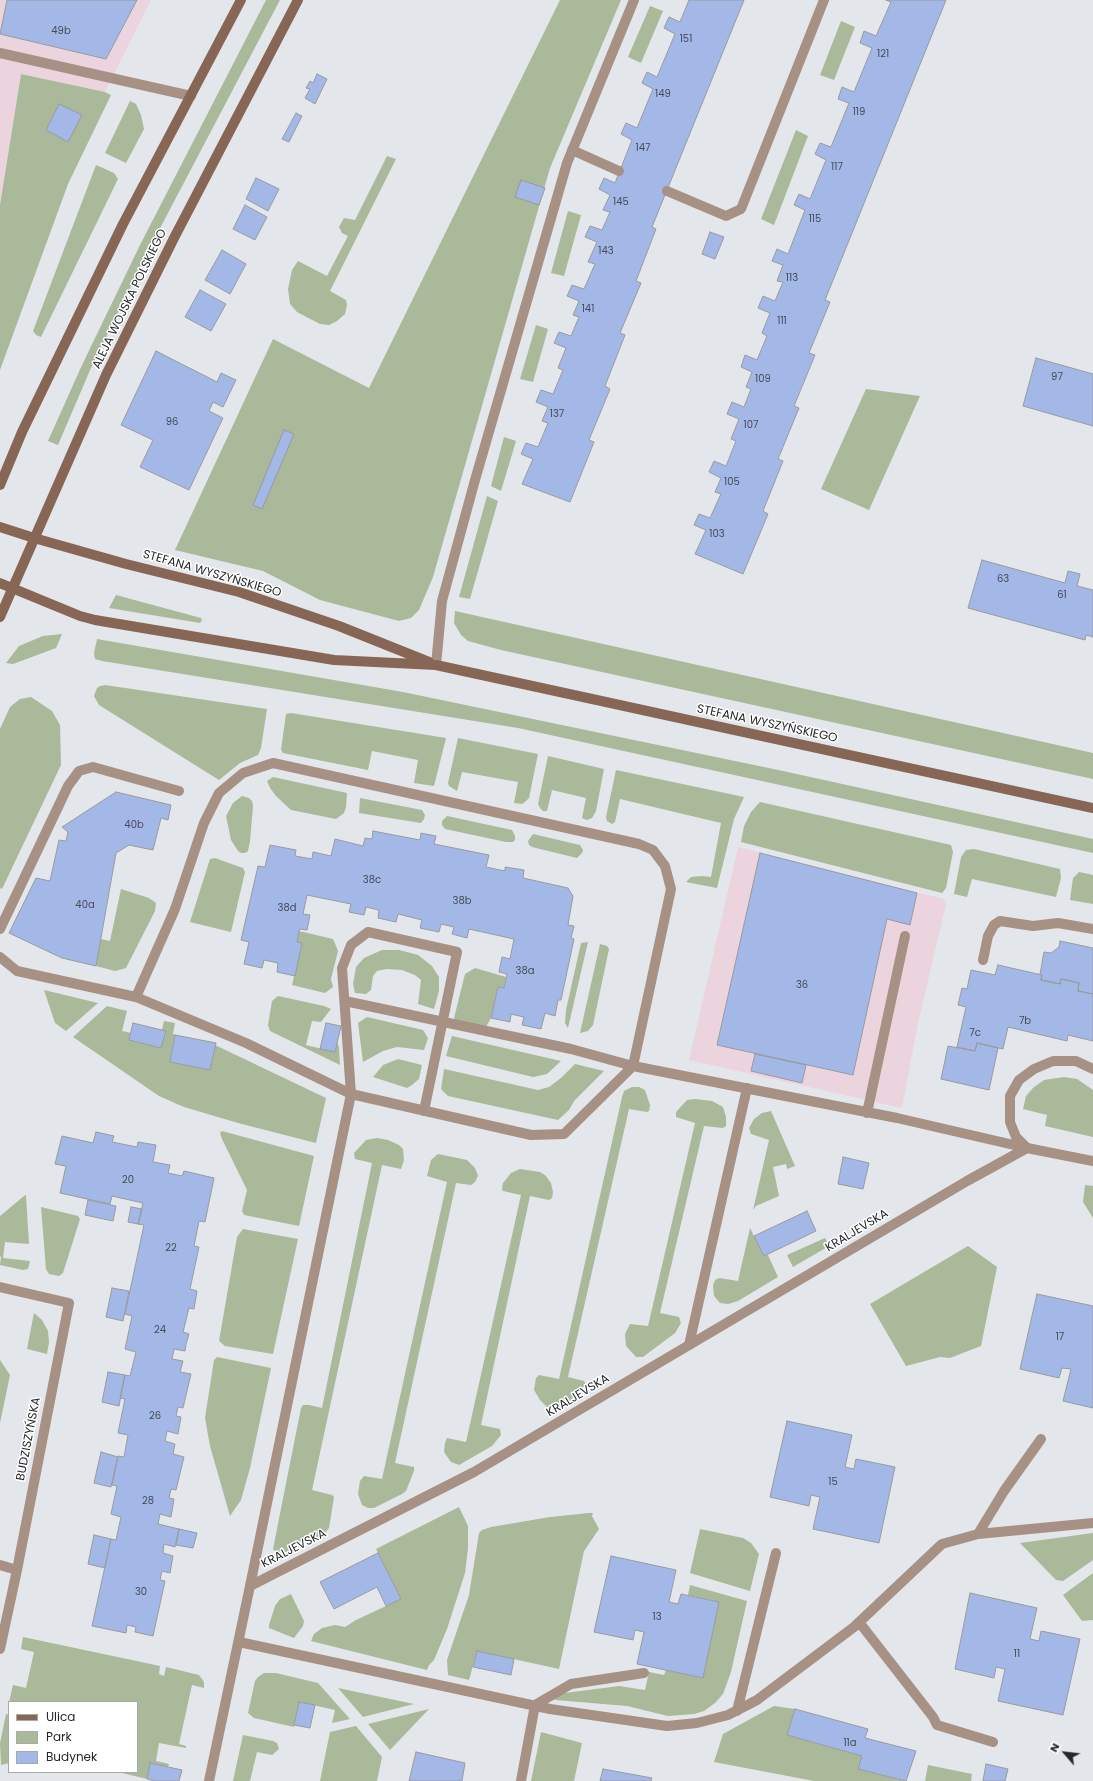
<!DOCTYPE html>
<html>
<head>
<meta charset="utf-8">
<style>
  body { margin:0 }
  #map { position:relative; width:1093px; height:1781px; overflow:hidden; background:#e3e6eb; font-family:Poppins,sans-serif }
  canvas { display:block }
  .legend { position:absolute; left:8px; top:1701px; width:130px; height:72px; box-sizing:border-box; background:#fff; border:1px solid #a8a9a9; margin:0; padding:5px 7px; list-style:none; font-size:12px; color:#262729 }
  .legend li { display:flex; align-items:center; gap:8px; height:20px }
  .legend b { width:20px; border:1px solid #a8a9a9 }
  .north { position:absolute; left:1045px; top:1733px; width:40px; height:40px; -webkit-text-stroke:3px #fff; paint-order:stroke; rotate:298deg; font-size:11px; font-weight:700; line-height:16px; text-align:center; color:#262729 }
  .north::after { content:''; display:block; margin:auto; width:14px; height:18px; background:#262729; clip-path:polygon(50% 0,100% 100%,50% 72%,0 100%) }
</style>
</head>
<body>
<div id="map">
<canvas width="1093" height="1781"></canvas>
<ul class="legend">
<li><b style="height:5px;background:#876655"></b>Ulica</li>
<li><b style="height:11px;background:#aab99a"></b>Park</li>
<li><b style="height:11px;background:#a3b8e7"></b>Budynek</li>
</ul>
<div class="north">N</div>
</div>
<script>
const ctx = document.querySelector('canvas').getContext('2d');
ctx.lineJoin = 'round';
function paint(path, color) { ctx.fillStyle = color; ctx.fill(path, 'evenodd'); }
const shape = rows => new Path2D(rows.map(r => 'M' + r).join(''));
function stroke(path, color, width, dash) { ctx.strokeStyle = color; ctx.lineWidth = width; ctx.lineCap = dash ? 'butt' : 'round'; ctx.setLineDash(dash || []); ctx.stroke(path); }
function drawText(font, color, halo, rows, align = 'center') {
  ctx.font = font + ' Poppins,sans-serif'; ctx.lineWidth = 3; ctx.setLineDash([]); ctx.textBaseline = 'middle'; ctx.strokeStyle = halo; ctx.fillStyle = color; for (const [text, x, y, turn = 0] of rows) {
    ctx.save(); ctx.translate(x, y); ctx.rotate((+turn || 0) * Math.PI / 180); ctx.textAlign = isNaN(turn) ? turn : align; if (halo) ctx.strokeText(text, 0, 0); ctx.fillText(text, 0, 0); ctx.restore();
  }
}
paint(shape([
  [0,0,151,0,105,92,21,74,0,205],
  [738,847,944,899,946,904,917,1028,902,1108,689,1060]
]), '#ecd4df');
paint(shape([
  [266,0,280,0,148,251,91,368,58,445,48,441,82,365,140,245],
  [560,0,621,0,550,168,433,577,419,610,411,618,399,621,320,600,263,571,175,550,273,339,369,388],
  [650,6,663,11,641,63,628,57],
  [841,21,855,27,834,80,820,75],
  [21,74,105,92,111,95,68,184,0,370,0,205],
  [130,101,136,104,141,115,144,129,126,163,105,153],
  [796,130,808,136,774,225,761,219],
  [387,156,396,159,330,291,346,300,347,305,345,314,337,321,329,325,320,324,297,312,290,304,288,289,292,270,298,261,327,276,348,236,342,233,339,227,344,218,355,220],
  [96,165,114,173,118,179,41,337,36,335,33,331],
  [568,211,581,215,564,276,551,273],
  [536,325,548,329,533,382,520,379],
  [866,389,920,396,869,510,821,489],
  [504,437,516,441,501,491,491,486],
  [487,496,498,501,470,599,459,597],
  [116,595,201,618,202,620,200,623,109,608],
  [455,611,1093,753,1093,779,501,650,468,641,461,635,454,623],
  [62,634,56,648,13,664,6,663,19,646,43,636],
  [97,639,403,692,783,771,1093,839,1093,853,518,728,102,661,95,659,94,653],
  [105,685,267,709,261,748,258,755,240,763,219,780,99,705,94,696,97,688,100,686],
  [31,697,52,711,60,725,61,765,2,889,0,888,0,729,10,707,20,699],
  [291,713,446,738,434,786,414,783,418,760,372,751,368,770,283,753,281,750,286,714],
  [458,738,538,754,529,798,525,802,522,804,514,803,518,782,462,772,457,791,449,786,448,783],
  [548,756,604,769,596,811,592,818,587,820,582,818,586,798,552,790,547,811,543,811,540,808,538,804],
  [616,770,744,797,734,819,717,888,686,882,691,877,702,876,711,877,721,823,620,799,615,822,612,824,607,821,606,817],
  [273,777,347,793,346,807,344,813,336,819,291,810,276,796,270,788,267,781],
  [242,796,249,798,252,801,253,806,250,841,248,851,245,853,241,853,238,851,231,840,226,816,233,803],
  [360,798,422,810,425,815,424,819,421,823,359,813],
  [760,802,951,845,953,852,946,888,942,893,741,842,744,826,751,812],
  [447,816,512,830,515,836,515,840,513,842,506,842,445,829,442,825,442,821],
  [533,834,580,845,583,850,582,853,577,858,532,847,529,845,528,841],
  [974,849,1060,869,1061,878,1056,897,972,879,967,897,954,894,961,857,966,850],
  [215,858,240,867,243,868,245,872,231,932,190,922,210,859],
  [1079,872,1093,875,1093,904,1070,900,1073,878],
  [121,889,149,898,156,903,155,911,126,968,115,971,96,966,101,939,110,941],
  [299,931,333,939,334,941,338,951,331,979,333,987,325,993,292,985,302,943,297,942],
  [588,942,568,1028,565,1023,566,1010,581,943],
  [600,944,607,946,609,949,593,1025,588,1031,580,1033],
  [382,950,399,950,418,955,432,966,439,977,439,991,434,1009,418,1004,421,980,415,975,402,970,386,969,377,971,373,976,371,990,366,994,355,993,353,984,356,967,364,958],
  [475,968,506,977,504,988,498,987,491,1018,486,1027,458,1023,454,1018,465,974],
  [44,990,98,1003,66,1031,55,1023],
  [278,996,324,1006,331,1009,321,1022,312,1021,306,1045,335,1052,337,1042,339,1047,340,1065,270,1031,268,1025,272,1001],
  [107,1006,127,1011,122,1031,131,1033,129,1040,161,1048,166,1031,162,1030,164,1021,175,1023,173,1034,175,1035,170,1062,210,1070,215,1045,326,1098,316,1143,238,1123,184,1107,159,1096,73,1037],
  [367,1017,423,1030,428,1038,424,1050,397,1047,383,1051,363,1062,358,1023],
  [452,1036,561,1061,547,1074,533,1077,446,1056],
  [398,1059,422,1065,419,1079,412,1085,407,1088,373,1077,383,1065],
  [575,1064,604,1071,574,1101,569,1110,558,1120,448,1096,441,1089,444,1069,538,1090,549,1087,561,1078],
  [1064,1077,1077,1079,1093,1090,1093,1137,1045,1126,1047,1115,1023,1109,1026,1096,1033,1088,1044,1080],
  [632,1087,639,1087,645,1090,650,1105,649,1111,647,1112,629,1109,568,1377,584,1381,586,1384,569,1402,555,1408,547,1407,540,1400,534,1390,536,1378,539,1375,559,1379,622,1097,624,1091],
  [695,1099,712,1101,723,1107,726,1117,726,1126,723,1128,704,1126,660,1313,679,1317,681,1323,675,1333,643,1357,636,1357,626,1346,625,1334,630,1324,648,1326,695,1123,676,1117,676,1112,687,1100],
  [771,1111,795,1166,787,1169,786,1164,773,1167,779,1196,756,1206,753,1210,769,1140,751,1134,749,1128,754,1119,762,1113],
  [222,1131,314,1156,299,1226,244,1215,242,1211,247,1190,222,1139,220,1133],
  [377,1138,388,1140,399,1145,403,1149,404,1160,401,1169,382,1165,312,1490,332,1495,334,1497,329,1528,324,1534,286,1552,276,1552,273,1549,301,1408,303,1405,309,1405,322,1408,372,1163,355,1159,354,1153,366,1140],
  [438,1154,467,1160,475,1168,478,1176,475,1182,471,1185,456,1183,395,1463,414,1467,414,1471,406,1491,402,1494,374,1508,368,1508,362,1505,358,1494,360,1481,364,1476,382,1479,447,1182,427,1176,431,1160],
  [520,1169,540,1172,546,1176,551,1183,553,1192,552,1198,549,1200,530,1196,481,1425,500,1429,501,1435,492,1446,459,1465,451,1462,444,1452,445,1443,447,1438,466,1442,521,1195,503,1191,502,1189,503,1183,511,1173],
  [1085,1185,1093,1186,1093,1218,1083,1202],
  [26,1195,29,1244,5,1242,3,1258,30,1261,28,1269,23,1270,0,1265,1,1257,0,1256,0,1216,24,1196],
  [41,1207,78,1216,80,1219,63,1273,59,1276,49,1274,46,1269],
  [750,1228,764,1256,768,1255,778,1277,738,1301,728,1304,720,1303,714,1296,713,1285,715,1280,719,1278,738,1281],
  [243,1229,298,1239,273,1354,225,1346,219,1341,237,1237],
  [825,1238,829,1246,793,1267,787,1255],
  [968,1246,997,1267,981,1346,950,1358,940,1357,906,1366,870,1304],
  [34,1313,42,1320,48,1331,49,1342,47,1354,27,1349],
  [217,1357,271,1368,250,1468,241,1500,230,1516,210,1446,205,1418,214,1360],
  [0,1360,10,1375,0,1423],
  [459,1507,468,1526,468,1548,465,1573,447,1629,434,1660,429,1665,427,1670,311,1641,314,1634,322,1628,335,1625,345,1627,356,1620,401,1599,376,1549],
  [589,1513,593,1513,592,1516,599,1529,584,1551,559,1669,477,1651,469,1680,448,1675,447,1660,469,1595,479,1533,482,1530,491,1527,550,1517],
  [700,1529,743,1538,751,1543,759,1554,750,1591,690,1573],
  [1093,1533,1093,1560,1063,1581,1056,1580,1020,1543],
  [1093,1573,1093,1620,1082,1621,1063,1595],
  [690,1585,747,1601,731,1672,723,1694,715,1703,704,1711,694,1714,668,1716,627,1706,555,1700,557,1694,604,1688,619,1686,645,1690,649,1672,664,1675,666,1670,702,1678,719,1602,688,1595],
  [291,1594,304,1621,303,1626,294,1638,269,1628,269,1625,275,1606,280,1599],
  [23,1637,160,1666,159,1674,164,1676,166,1667,199,1675,204,1682,204,1688,192,1685,179,1744,186,1746,186,1748,159,1743,156,1761,169,1764,168,1767,151,1763,147,1779,118,1772,137,1772,137,1702,9,1702,9,1708,8,1707,13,1685,26,1688,34,1652,21,1649],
  [264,1673,276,1673,318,1683,350,1719,332,1723,335,1710,299,1702,294,1727,254,1718,248,1713,255,1681,258,1677],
  [338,1688,414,1704,363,1717],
  [774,1706,795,1709,787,1735,862,1756,859,1769,904,1781,814,1781,714,1762,723,1734],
  [429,1709,390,1750,368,1724],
  [6,1714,9,1715,9,1763,1,1765,0,1743],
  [356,1726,382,1757,377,1781,320,1781,330,1732],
  [541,1732,582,1743,574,1781,531,1781],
  [243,1735,273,1741,277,1743,279,1749,272,1755,257,1752,250,1781,233,1781],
  [928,1765,972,1774,971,1781,925,1781]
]), '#aab99a');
const building = shape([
  [7,0,137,0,106,59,0,34,7,0],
  [689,0,744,0,652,227,656,229,636,281,641,283,620,333,625,335,605,386,610,389,589,440,594,442,570,502,522,484,533,459,521,454,526,443,538,447,548,423,542,421,548,407,536,402,541,390,553,394,563,370,558,368,566,348,554,343,559,332,571,336,579,317,573,315,579,301,567,296,572,285,584,289,595,264,588,262,597,242,585,237,590,226,602,230,610,212,603,210,610,195,599,189,604,178,615,183,632,140,621,134,626,123,637,128,653,89,642,83,647,72,657,77,675,34,664,28,669,17,680,22,689,0],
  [886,0,946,0,825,300,830,302,809,353,815,355,794,406,799,408,778,459,783,461,763,511,768,514,743,574,695,554,706,530,694,525,699,514,710,518,721,494,715,492,721,478,709,472,714,461,726,466,736,441,731,439,739,419,727,414,732,402,744,407,751,389,746,387,752,372,741,367,745,355,757,360,767,336,762,333,770,313,758,308,763,296,775,301,783,282,777,281,783,265,772,261,777,249,788,254,805,210,794,205,799,194,810,199,826,160,815,154,820,143,831,147,849,103,838,99,842,87,854,92,872,48,860,43,864,31,876,36,891,2,886,0],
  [317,74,327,79,315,104,305,98,310,89,306,88,310,81,313,83,317,74],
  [59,104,82,115,68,142,46,130,59,104],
  [296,113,302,116,289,142,282,139,296,113],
  [256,178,279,189,268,211,246,199,256,178],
  [521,180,545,188,539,205,515,197,521,180],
  [245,205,267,217,255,240,233,229,245,205],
  [710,232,724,237,715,259,702,254,710,232],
  [222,250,246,264,230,294,205,280,222,250],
  [200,290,226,304,211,331,185,317,200,290],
  [156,351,217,382,221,373,236,380,223,407,213,402,209,411,223,418,189,490,140,467,153,440,121,425,156,351],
  [1036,358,1093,374,1093,426,1023,406,1036,358],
  [284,430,294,434,262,509,253,505,284,430],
  [982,560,1065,583,1068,571,1080,574,1077,586,1093,590,1093,637,1086,635,1085,640,968,608,982,560],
  [116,792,171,805,168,820,161,818,153,850,129,845,116,853,96,966,62,958,9,933,36,878,50,881,59,840,66,841,68,832,62,827,116,792],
  [373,831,420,840,421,833,436,836,434,844,489,855,486,867,505,871,505,867,524,870,523,878,568,888,573,896,568,925,574,926,571,938,574,939,561,1000,558,1000,555,1016,545,1013,541,1029,522,1025,524,1017,511,1014,510,1022,491,1018,498,987,504,988,507,974,499,972,502,957,510,959,514,939,469,929,467,938,452,934,454,927,441,924,439,932,420,928,422,920,398,914,396,922,378,918,379,910,366,907,364,915,349,912,351,904,307,895,303,914,310,915,307,930,300,929,299,931,297,942,302,943,295,976,277,972,278,963,264,960,262,968,244,964,249,942,241,940,258,866,265,867,270,845,296,850,295,856,312,859,313,852,331,856,335,839,363,846,365,838,372,839,373,831],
  [760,853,917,893,910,925,887,919,853,1075,717,1045,760,853],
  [1060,941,1093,948,1093,994,1078,991,1079,983,1061,979,1060,984,1041,980,1042,975,1040,974,1044,952,1051,953,1059,947,1060,941],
  [998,965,1042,975,1041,980,1060,984,1061,979,1079,983,1078,991,1093,994,1093,1041,1068,1035,1067,1041,1008,1027,1003,1049,977,1043,975,1051,957,1047,966,1007,958,1005,962,988,967,989,971,970,995,975,998,965],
  [133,1023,166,1031,161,1048,129,1040,133,1023],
  [326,1023,341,1026,335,1052,320,1049,326,1023],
  [175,1035,216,1043,210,1070,170,1062,175,1035],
  [977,1043,998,1048,989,1090,941,1079,948,1046,975,1051,977,1043],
  [755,1054,806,1065,802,1083,751,1071,755,1054],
  [96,1132,114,1136,112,1142,137,1147,138,1142,156,1145,153,1162,170,1165,168,1173,182,1176,184,1171,214,1178,205,1222,199,1221,194,1246,199,1247,190,1289,197,1291,194,1309,189,1308,183,1332,189,1334,186,1344,185,1351,174,1349,172,1359,183,1361,180,1372,191,1374,183,1408,178,1407,176,1416,181,1417,178,1434,167,1431,165,1441,175,1444,173,1454,184,1457,176,1490,171,1489,169,1498,174,1499,171,1517,160,1514,158,1524,179,1529,175,1547,164,1544,163,1553,173,1556,170,1573,162,1571,160,1580,165,1581,153,1636,135,1632,136,1627,127,1625,126,1633,92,1626,111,1539,116,1540,121,1517,111,1514,117,1486,112,1485,118,1456,124,1457,128,1435,118,1433,125,1399,120,1398,123,1383,125,1375,130,1376,136,1352,125,1349,132,1316,125,1314,144,1225,138,1224,143,1203,112,1196,110,1204,60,1193,66,1166,55,1164,62,1136,93,1143,96,1132],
  [843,1157,869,1163,863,1189,838,1184,843,1157],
  [88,1200,116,1206,113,1221,85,1215,88,1200],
  [131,1207,142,1209,138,1224,128,1222,131,1207],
  [807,1211,816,1231,764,1256,754,1236,807,1211],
  [112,1288,129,1291,123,1321,106,1317,112,1288],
  [1037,1294,1093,1306,1093,1408,1063,1401,1071,1369,1062,1368,1059,1378,1020,1369,1037,1294],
  [108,1372,125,1375,119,1406,102,1402,108,1372],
  [787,1421,852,1435,845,1467,854,1469,856,1459,895,1467,879,1543,813,1529,820,1497,811,1495,809,1506,770,1497,787,1421],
  [101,1452,118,1457,111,1487,94,1483,101,1452],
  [179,1529,197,1533,193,1548,176,1545,179,1529],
  [94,1535,111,1539,105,1568,88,1564,94,1535],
  [378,1553,401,1599,386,1606,377,1587,334,1609,320,1582,378,1553],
  [611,1556,676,1570,669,1602,678,1604,681,1594,719,1602,703,1678,637,1664,644,1632,635,1630,633,1640,594,1632,611,1556],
  [970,1593,1037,1608,1030,1639,1039,1641,1041,1631,1080,1639,1063,1715,998,1701,1005,1669,996,1667,994,1678,955,1669,970,1593],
  [477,1651,514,1659,511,1675,473,1667,477,1651],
  [299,1702,315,1705,310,1728,294,1725,299,1702],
  [795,1709,868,1729,865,1738,916,1751,906,1781,858,1769,862,1756,787,1735,795,1709],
  [416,1752,465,1763,462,1781,409,1781,416,1752],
  [150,1763,182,1770,179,1781,155,1781,147,1779,150,1763],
  [986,1764,1008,1769,1005,1781,983,1781,986,1764],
  [603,1769,652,1778,651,1781,600,1781,603,1769]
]);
paint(building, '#a3b8e7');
stroke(building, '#989a9f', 1);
stroke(shape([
  [0,53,191,96],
  [572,150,619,171],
  [667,191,726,216,741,209,824,0],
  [436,665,442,601,475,480,567,163,634,0],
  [0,929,68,786,79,771,93,767,179,791],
  [0,957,17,971,136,997,246,1043,351,1094,531,1135,564,1134,633,1066,897,1118,1027,1148],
  [136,997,175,909,204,823,219,793,243,773,273,763,639,844,653,850,665,866,671,889,633,1066,571,1049,345,1001],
  [867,1113,905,936],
  [1027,1148,1016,1137,1010,1122,1010,1096,1019,1080,1034,1069,1053,1061,1076,1061,1093,1069],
  [0,1287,69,1303,17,1570,0,1649],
  [689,1345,747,1088],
  [978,1534,1004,1491,1041,1439],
  [0,1565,17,1570],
  [250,1586,351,1094,342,968,351,945,368,932,457,952,424,1111],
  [859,1622,933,1717,937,1725,993,1742],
  [239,1642,550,1709,667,1726,697,1723,728,1715,757,1700,854,1627,942,1544,978,1534,1093,1523],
  [737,1711,776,1553],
  [521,1781,535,1705,571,1684,644,1673]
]), '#a79084', 10);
stroke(shape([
  [983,960,988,936,994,925,1000,921,1033,926,1058,923,1093,929],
  [209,1781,250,1586,474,1472,967,1181,1027,1148,1093,1161]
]), '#a79084', 10);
stroke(shape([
  [0,485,22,432,123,224,241,0],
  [0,527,34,538,126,564,239,592,339,626,429,662],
  [0,583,80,616,95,620,334,660,436,665,1093,808],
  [0,617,106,375,174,238,298,0]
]), '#876655', 10);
drawText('10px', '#454b58', null, [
  ["49b",61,31],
  ["151",686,39],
  ["121",883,54],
  ["149",663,94],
  ["119",859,112],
  ["147",643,148],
  ["117",837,167],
  ["145",621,202],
  ["115",815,219],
  ["143",606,251],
  ["113",792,278],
  ["141",588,309],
  ["111",782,321],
  ["97",1057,377],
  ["109",763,379],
  ["137",557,414],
  ["96",172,422],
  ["107",751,425],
  ["105",732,482],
  ["103",717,534],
  ["63",1003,579],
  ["61",1062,595],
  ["40b",134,825],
  ["38c",372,880],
  ["38b",462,901],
  ["40a",85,905],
  ["38d",287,908],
  ["38a",525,971],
  ["36",802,985],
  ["7b",1025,1021],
  ["7c",975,1033],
  ["20",128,1180],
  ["22",171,1248],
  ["24",160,1330],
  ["17",1060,1337],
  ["26",155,1416],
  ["15",833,1482],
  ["28",148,1501],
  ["30",141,1592],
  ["13",657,1617],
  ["11",1017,1654],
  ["11a",850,1743]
]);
drawText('12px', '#262729', '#fff', [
  ["ALEJA WOJSKA POLSKIEGO",130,299,-64],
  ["STEFANA WYSZYŃSKIEGO",212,574,16],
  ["STEFANA WYSZYŃSKIEGO",767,724,12],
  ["KRALJEVSKA",857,1231,-31],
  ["KRALJEVSKA",578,1396,-31],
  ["BUDZISZYŃSKA",29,1439,-79],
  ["KRALJEVSKA",294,1549,-27]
]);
</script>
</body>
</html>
